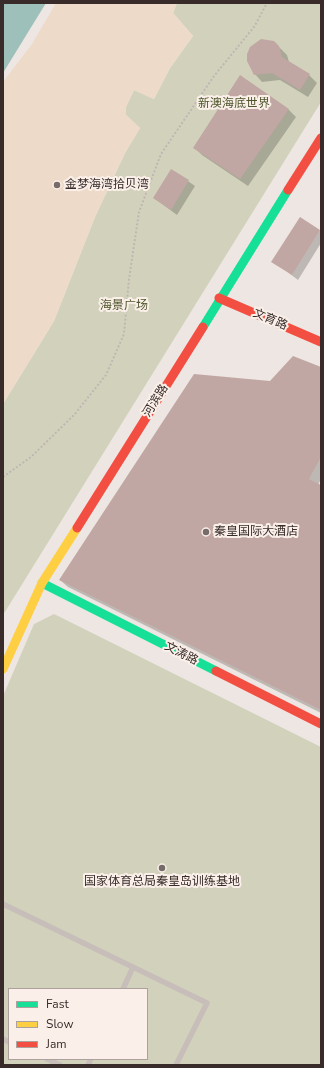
<!DOCTYPE html>
<html>
<head>
<meta charset="utf-8">
<style>
  body { margin:0 }
  #map { position:relative; width:324px; height:1068px; overflow:hidden; background:#eee6e2; font-family:"Nunito Sans",sans-serif }
  canvas { display:block }
  .frame { position:absolute; inset:0; border:4px solid #382b29; pointer-events:none }
  .legend { position:absolute; left:8px; top:988px; width:140px; height:72px; box-sizing:border-box; background:#faf0e9; border:1px solid #aca19c; margin:0; padding:5px 7px; list-style:none; font-size:12px; color:#382b29 }
  .legend li { display:flex; align-items:center; gap:8px; height:20px }
  .legend b { width:20px; border:1px solid #aca19c }
</style>
</head>
<body>
<div id="map">
<canvas width="324" height="1068"></canvas>
<div class="frame"></div>
<ul class="legend">
<li><b style="height:5px;background:#16e098"></b>Fast</li>
<li><b style="height:5px;background:#ffcf43"></b>Slow</li>
<li><b style="height:5px;background:#f24e42"></b>Jam</li>
</ul>
</div>
<script>
const ctx = document.querySelector('canvas').getContext('2d');
ctx.lineJoin = 'round';
function fillPath(path, color) {
  ctx.fillStyle = color;
  ctx.fill(path, 'evenodd');
}
function stroke(path, color, width, dash) {
  ctx.strokeStyle = color;
  ctx.lineWidth = width;
  ctx.lineCap = dash ? 'butt' : 'round';
  ctx.setLineDash(dash || []);
  ctx.stroke(path);
}
function write(font, color, halo, rows, align = 'center') {
  ctx.font = font + ' "Nunito Sans","Noto Sans SC",sans-serif';
  ctx.lineWidth = 4;
  ctx.setLineDash([]);
  ctx.textBaseline = 'middle';
  ctx.strokeStyle = halo;
  ctx.fillStyle = color;
  for (const [text, x, y, turn = 0] of rows) {
    ctx.save();
    ctx.translate(x, y);
    ctx.rotate((+turn || 0) * Math.PI / 180);
    ctx.textAlign = isNaN(turn) ? turn : align;
    if (halo) ctx.strokeText(text, 0, 0);
    ctx.fillText(text, 0, 0);
    ctx.restore();
  }
}
fillPath(new Path2D(`
  M177 3H321V102L3 615V404L54 321 95 217 125 153 140 128 126 115V107L134 90 154 99 170 68 193 36 173 13Z
  M54 614 321 747V1065H3V696L34 624ZM9 989H147V1059H9Z`), '#d2d2bc');
fillPath(new Path2D(`
  M56 3H177L173 13 193 36 170 68 154 99 134 90 126 107V115L140 128 125 153 95 217 54 321 3 404V82L32 44Z`), '#eedac8');
fillPath(new Path2D(`
  M3 3H46L3 73Z`), '#9ec0ba');
fillPath(new Path2D(`
  M274 42 287 55 289 62 309 75 317 83 308 97 280 80 262 82 255 74Z
  M240 77 289 110 296 117 248 186 202 155 194 147Z
  M172 170 195 186 177 215 154 198Z
  M320 230 321 243 298 280 273 261Z
  M321 368V479L318 485 321 486V713L68 587 60 580 270 382Z`), '#0003');
fillPath(new Path2D(`
  M261 39 274 41 279 46 282 57 310 74 300 90 272 73 254 75 247 61V54L250 47Z
  M240 75 289 109 240 179 193 148Z
  M171 169 189 180 171 210 153 198Z
  M300 217 320 230 292 275 271 262Z
  M293 356 321 367V457L309 479 321 485V710L59 580 194 374 270 381Z`), '#c1a7a3');
stroke(new Path2D(`
  M3 477 31 457 74 415 106 375 124 334 129 279 139 212 161 154 214 76 254 27 267 3`), '#bfb6b3', 2, [2, 2]);
stroke(new Path2D(`
  M3 904 207 1003 176 1065
  M123 989 133 967
  M3 1039 9 1042
  M47 1059 60 1065
  M88 1065 91 1059`), '#c7beba', 5.5);
stroke(new Path2D(`
  M203 327 288 190
  M42 583 216 671`), '#16e098', 9);
stroke(new Path2D(`
  M3 669 42 583 77 528`), '#ffcf43', 9);
stroke(new Path2D(`
  M288 190 321 138
  M219 298 321 342
  M77 528 203 327
  M216 671 321 724`), '#f24e42', 9);
for (const [x, y, r, color] of [
  [57,185,4,"#786c6a"],
  [206,532,4,"#786c6a"],
  [162,868,4,"#786c6a"]
]) {
  const dot = new Path2D();
  dot.arc(x, y, r, 0, 2 * Math.PI);
  ctx.fillStyle = color;
  ctx.fill(dot);
  stroke(dot, '#faf0e9', 1.5);
}
write('12px', '#4e562c', '#faf0e9', [
  ["新澳海底世界",234,104],
  ["海景广场",124,306]
]);
write('12px', '#382b29', '#faf0e9', [
  ["金梦海湾拾贝湾",65,185],
  ["秦皇国际大酒店",214,532],
  ["国家体育总局秦皇岛训练基地",162,882,"center"]
], 'left');
write('12px', '#382b29', '#faf0e9', [
  ["文育路",270,320,23],
  ["河滨路",156,401,-58],
  ["文涛路",181,654,27]
]);
</script>
</body>
</html>
